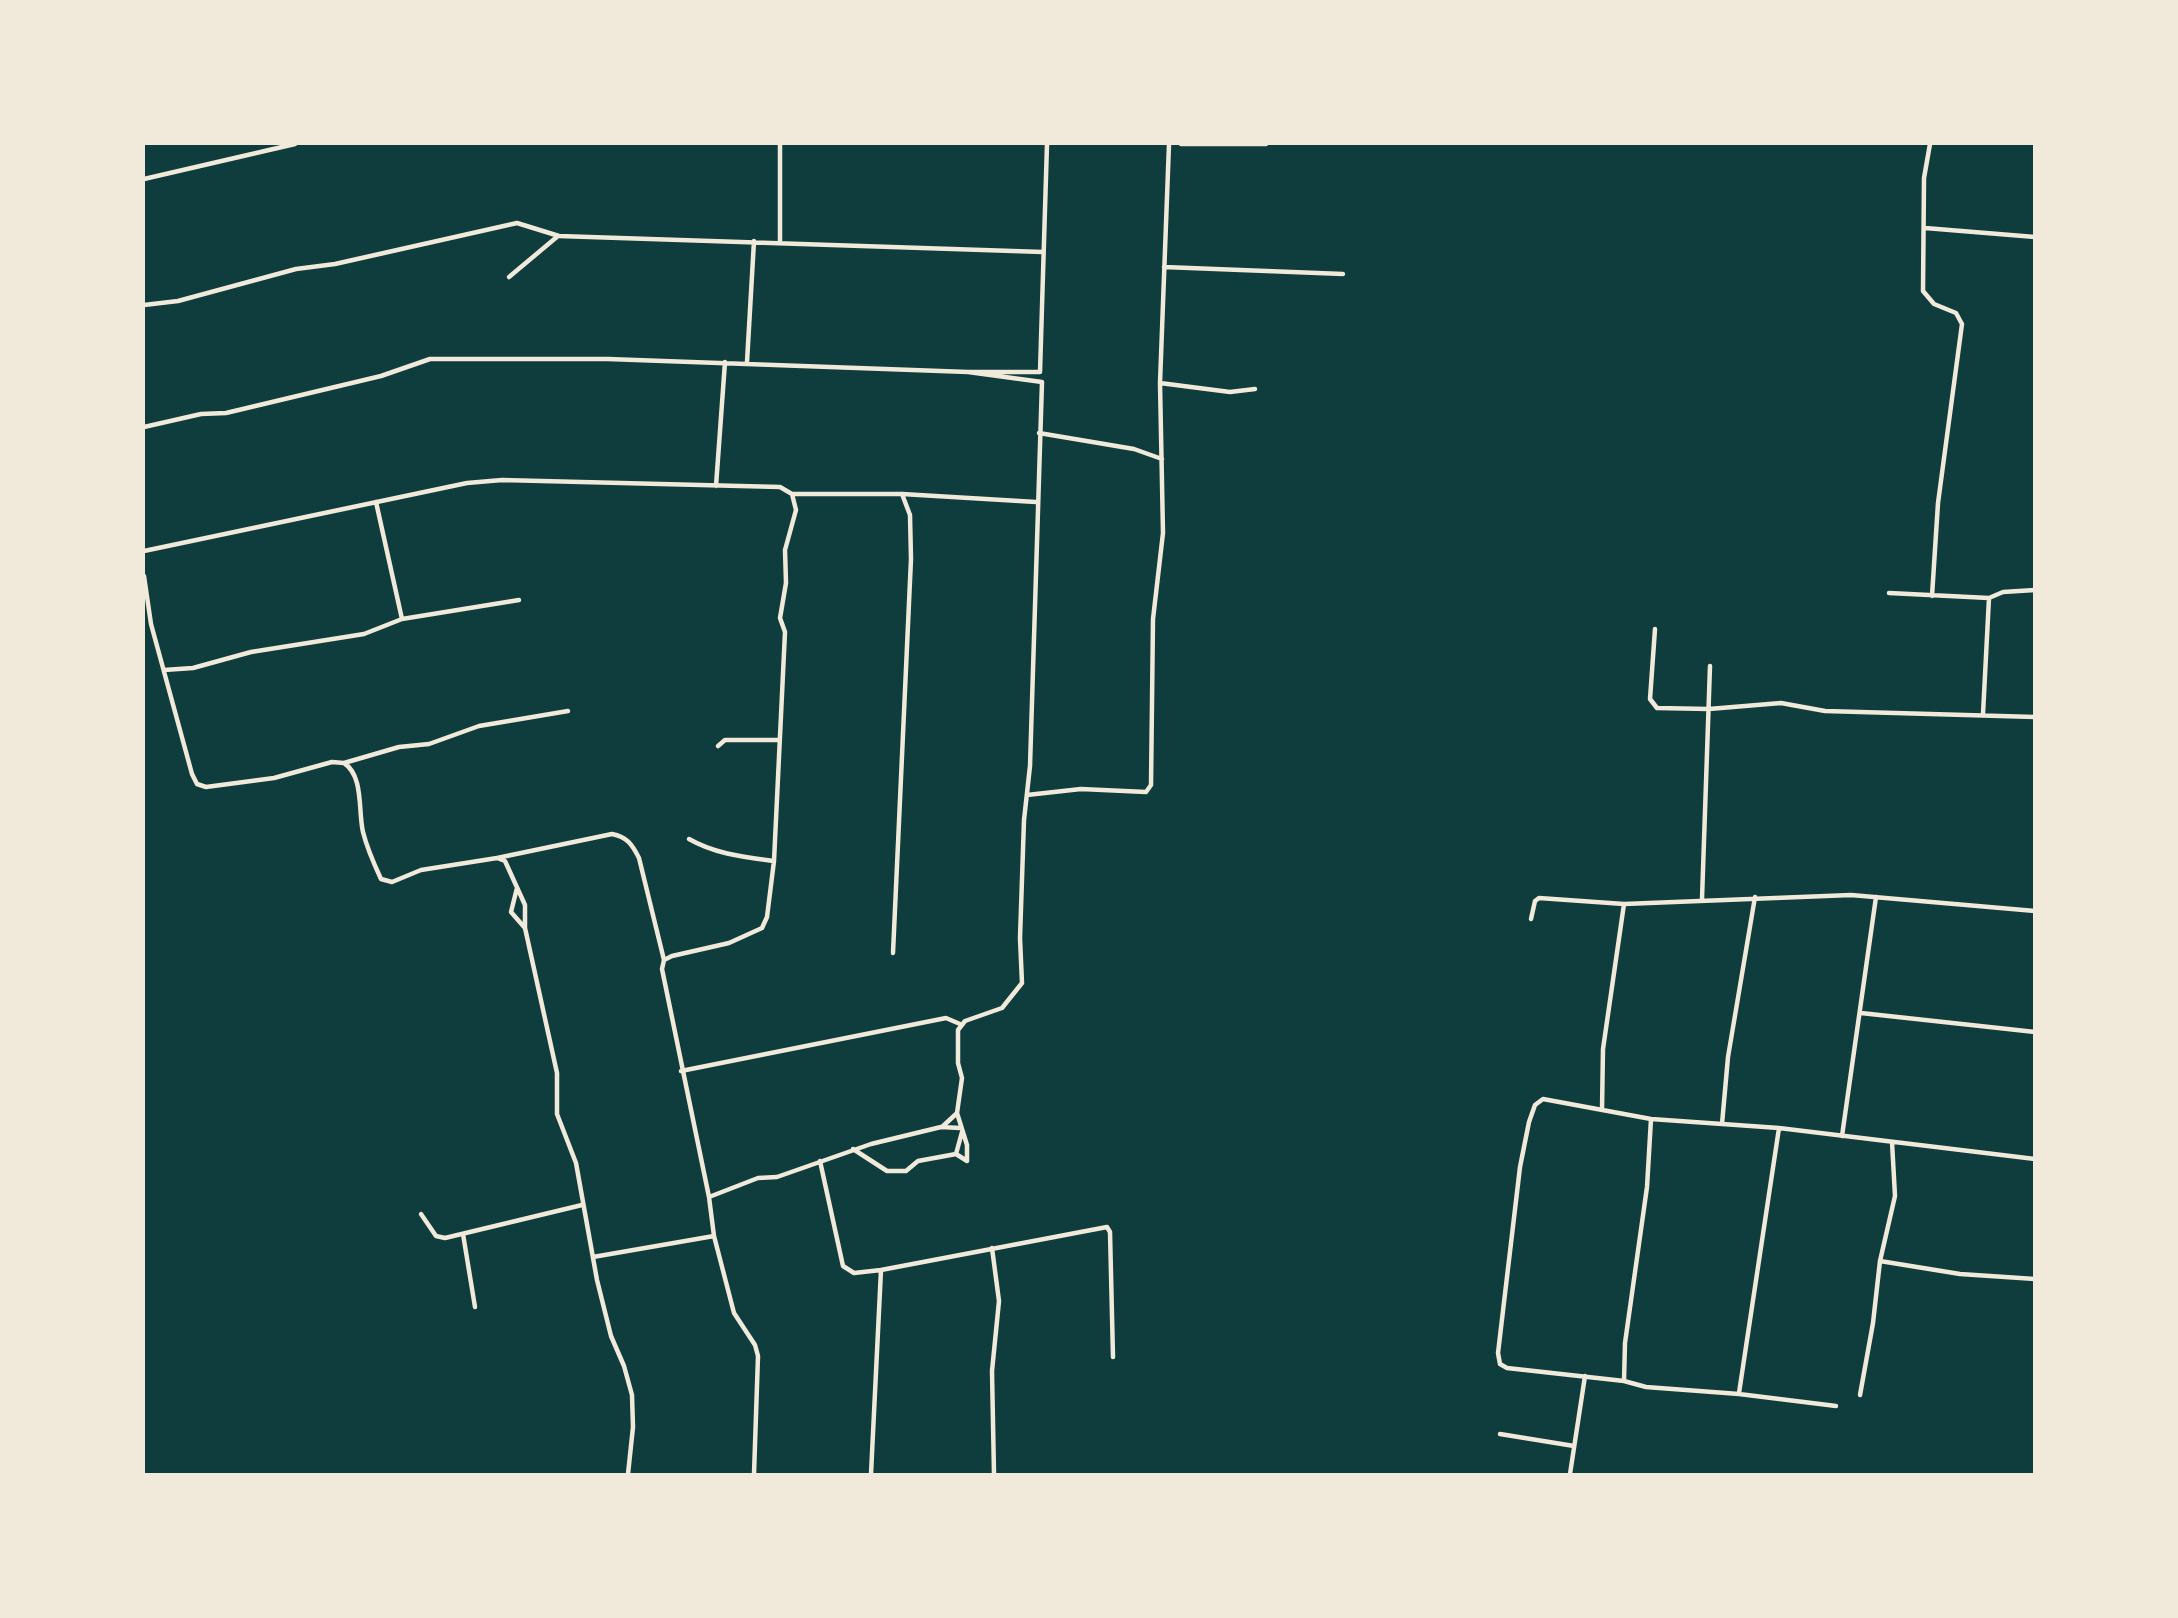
<!DOCTYPE html>
<html>
<head>
<meta charset="utf-8">
<style>
  body { margin:0 }
  #map { position:relative; width:2178px; height:1618px; overflow:hidden; background:#0f3d3e; font-family:"Work Sans",sans-serif }
  canvas { display:block }
  .frame { position:absolute; inset:0; border:145px solid #f1e9da; pointer-events:none }
</style>
</head>
<body>
<div id="map">
<canvas width="2178" height="1618"></canvas>
<div class="frame"></div>
</div>
<script>
const ctx = document.querySelector('canvas').getContext('2d');
ctx.lineJoin = 'round';
function stroke(path, color, width, dash) {
  ctx.strokeStyle = color;
  ctx.lineWidth = width;
  ctx.lineCap = dash ? 'butt' : 'round';
  ctx.setLineDash(dash || []);
  ctx.stroke(path);
}
stroke(new Path2D(`
  M1181 144H1266
  M1930 144 1924 178 1923 291 1934 304 1956 313 1962 324 1938 503 1932 596
  M144 179 295 144
  M1925 228 2035 237
  M780 241V144
  M1164 267 1343 274
  M509 277 558 236
  M144 305 178 301 296 269 335 264 517 223 559 236 1043 252
  M747 362 754 241
  M1160 383 1230 392 1255 389
  M144 427 201 414 226 413 381 376 430 359H608L968 372
  M1039 433 1134 449 1162 459
  M716 486 725 362
  M376 502 402 619
  M144 551 467 483 502 480 780 487 792 494H902L1036 502
  M144 576 151 624 192 774 197 784 206 787 274 778 332 762 344 763 399 747 429 744 479 726 568 711
  M1889 593 1989 598 2003 592 2035 590
  M1655 629 1650 699 1657 708 1709 709 1781 703 1825 711 2035 717
  M164 670 193 668 251 652 364 634 402 619 519 600
  M1983 714 1989 598
  M718 746 725 740H778
  M344 763C364 776 358 811 363 832 367 848 374 864 381 879L392 882 421 870 497 858 505 861 525 905V928L557 1073V1114L576 1163 597 1280 611 1336 624 1366 632 1395 633 1427 628 1474
  M1027 795 1081 789 1146 792 1151 785 1153 619 1163 533 1160 383 1169 144
  M689 839C715 854 744 857 774 861
  M497 858 612 834C627 837 632 844 639 858L664 960
  M517 888 511 912 525 928
  M1702 899 1710 666
  M1531 919 1535 901 1539 898 1624 904 1851 895 2035 911
  M893 953 911 559 910 515 902 494
  M1861 1013 2035 1032
  M681 1071 946 1018 960 1024
  M1602 1110 1603 1049 1624 904
  M1651 1119 1647 1187 1625 1343 1624 1381 1646 1387 1739 1394 1836 1406
  M1722 1124 1728 1057 1755 897
  M942 1127 956 1114
  M1842 1136 1876 897
  M853 1149 887 1171H906L918 1161 956 1154 967 1161V1145L957 1113 962 1078 958 1063V1030L965 1021 1002 1008 1022 983 1020 938 1024 820 1030 766 1042 382 968 372H1040L1047 144
  M956 1154 962 1132
  M820 1161 843 1266 854 1273 881 1270 871 1474
  M709 1197 662 969 664 960 672 956 729 943 762 928 767 917 774 861 785 632 780 618 786 583 785 550 796 510 792 494
  M421 1214 436 1236 445 1238 582 1205
  M463 1234 475 1307
  M714 1236 709 1197 758 1178 777 1177 871 1144 941 1127 960 1128
  M992 1248 999 1301 992 1371 994 1474
  M593 1257 714 1236 734 1313 755 1345 758 1356 754 1474
  M1880 1261 1960 1274 2035 1279
  M881 1270 1107 1227 1110 1232 1113 1357
  M1624 1381 1507 1368 1500 1364 1498 1353 1520 1167 1529 1122 1535 1105 1543 1099 1651 1119 1779 1128 2035 1159
  M1739 1393 1779 1128
  M1860 1395 1873 1323 1880 1261 1895 1196 1892 1142
  M1500 1434 1574 1446
  M1570 1474 1585 1376`), '#f1e9da', 4.5);
</script>
</body>
</html>
